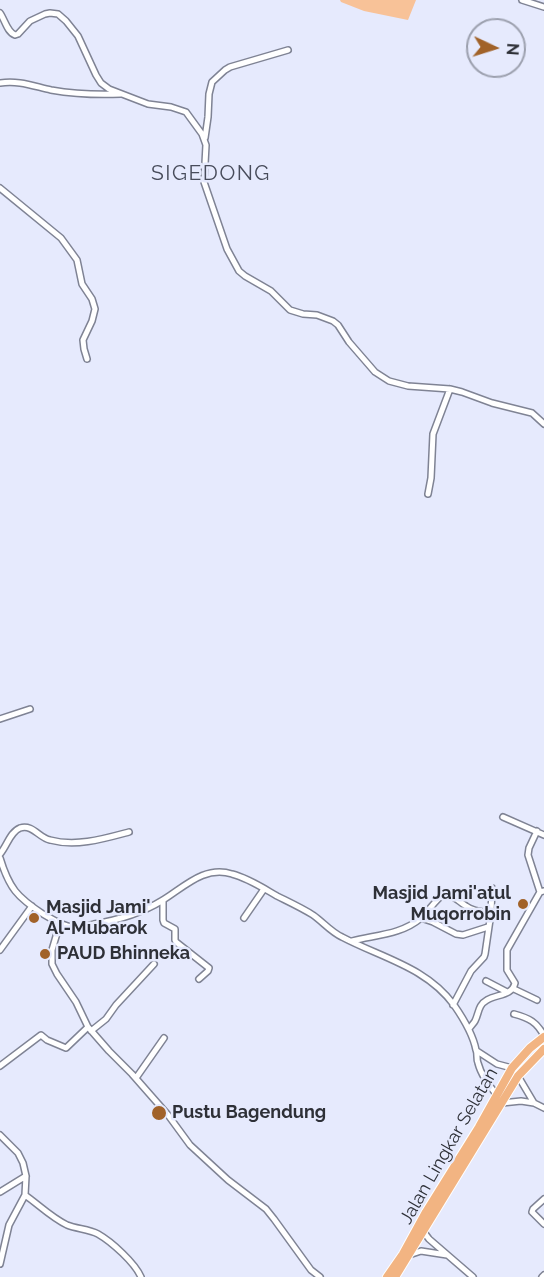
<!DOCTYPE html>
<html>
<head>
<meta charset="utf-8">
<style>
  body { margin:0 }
  #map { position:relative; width:544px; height:1277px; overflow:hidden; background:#e6eafd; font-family:Raleway,sans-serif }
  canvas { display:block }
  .north { position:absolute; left:466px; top:18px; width:60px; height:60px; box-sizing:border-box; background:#e6eafd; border:2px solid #9ca0ae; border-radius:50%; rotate:94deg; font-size:16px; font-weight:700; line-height:24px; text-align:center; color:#2e3037 }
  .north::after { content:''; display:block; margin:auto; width:21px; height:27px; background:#a16229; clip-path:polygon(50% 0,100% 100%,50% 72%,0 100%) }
</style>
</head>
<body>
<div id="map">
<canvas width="544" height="1277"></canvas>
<div class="north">N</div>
</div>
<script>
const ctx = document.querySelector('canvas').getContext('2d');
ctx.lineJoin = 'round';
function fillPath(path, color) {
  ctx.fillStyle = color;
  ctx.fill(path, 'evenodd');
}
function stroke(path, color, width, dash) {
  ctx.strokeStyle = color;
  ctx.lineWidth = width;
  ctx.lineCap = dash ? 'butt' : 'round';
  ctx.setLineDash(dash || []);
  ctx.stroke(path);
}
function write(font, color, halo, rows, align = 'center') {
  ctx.font = font + ' Raleway,sans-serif';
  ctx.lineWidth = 5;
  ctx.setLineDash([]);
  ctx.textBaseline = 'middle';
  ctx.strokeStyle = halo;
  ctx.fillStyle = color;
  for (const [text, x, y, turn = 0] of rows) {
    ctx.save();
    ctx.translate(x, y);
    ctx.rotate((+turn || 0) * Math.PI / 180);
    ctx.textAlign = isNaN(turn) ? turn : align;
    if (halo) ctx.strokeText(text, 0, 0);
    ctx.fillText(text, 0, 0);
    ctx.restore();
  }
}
fillPath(new Path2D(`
  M340 0H416L408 20 364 11 341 2Z`), '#f8c298');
const minor = new Path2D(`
  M522 0 544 7
  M0 13C5 20 7 32 15 35L18 34 30 21 45 14 50 13 58 14 66 21 78 36 96 75 101 83 109 89 148 104 171 107 186 112 202 134 206 145 204 182 227 249 239 271 245 276 271 291 290 310 303 314 317 315 333 321 338 325 349 342 375 372 389 381 408 386 450 389 462 392 492 403 532 413 544 424
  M0 83C18 80 33 86 51 90 74 94 97 95 121 94
  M205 138 208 117 209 94 212 82 225 70 230 67 288 50
  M0 188 61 238 77 260 82 284 92 299 95 309 92 321 83 340 84 349 87 359
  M428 494 431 478 433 434 450 389
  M0 719 30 709
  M503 817 544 835
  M537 831 529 848 528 855 540 892
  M0 854C7 846 10 832 20 828 33 824 39 838 50 840 76 847 103 839 129 832
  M0 858C9 888 17 897 43 914 52 919 62 926 72 927 79 928 87 926 94 924 119 920 142 913 163 900 184 887 205 865 232 874 248 878 263 888 277 896 289 902 302 908 313 915 323 922 331 932 342 937 382 958 426 967 454 1005 463 1018 473 1034 476 1050 478 1054 476 1059 478 1063 481 1075 489 1085 496 1094
  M163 900V920L164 923 175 929V940L176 942 209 968 208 971 199 979
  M244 918 264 889
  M421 918 433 922 456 934 463 935 488 927
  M60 923 52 950V964L57 974 76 1002 88 1027 109 1051 132 1074 168 1115 190 1145 228 1180 266 1209 274 1219 311 1270 320 1277
  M352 941C375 935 401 935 421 918 429 911 435 900 444 894 454 895 458 901 466 906 472 911 483 912 491 913
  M0 950 32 906
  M486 981 507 992
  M514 989 537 1000
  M453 1005 471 971 484 957 485 954 491 913 492 888
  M514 1014C529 1018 537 1022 544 1036
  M469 1029C470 1027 474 1023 475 1021 479 1013 478 1005 487 1000 497 994 512 996 515 983L507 970V950L540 892 544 891
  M91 1031 106 1019 116 1005 154 964
  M477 1051 497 1064 512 1068
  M0 1066 41 1035 47 1040 66 1048 88 1027
  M518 1076 534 1103 544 1108
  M136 1078 164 1038
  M502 1103 521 1101 534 1103
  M0 1135 18 1153 23 1163 26 1176 25 1195 9 1225 0 1264
  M0 1192 26 1176
  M25 1195C39 1205 52 1218 67 1225 77 1229 89 1229 98 1234 112 1242 135 1263 141 1277
  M544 1199 533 1209 532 1212 544 1224
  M423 1231 429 1239 473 1277
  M409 1255 421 1251 447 1255
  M542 1277 544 1275`);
const highway = new Path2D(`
  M387 1277 403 1254 426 1212 479 1127 512 1068 530 1048 544 1037
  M395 1277 518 1076 544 1049`);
stroke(minor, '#7f8394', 8);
stroke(highway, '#fff', 10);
stroke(minor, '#fff', 5);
stroke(highway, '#f2b482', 8);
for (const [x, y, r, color] of [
  [523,904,6,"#a16229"],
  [34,918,6,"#a16229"],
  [45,954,6,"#a16229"],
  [159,1113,8,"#a16229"]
]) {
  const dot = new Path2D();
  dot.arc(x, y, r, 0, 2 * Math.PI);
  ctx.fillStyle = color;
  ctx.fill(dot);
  stroke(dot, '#e6eafd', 2);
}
write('bold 18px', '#2e3037', '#e6eafd', [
  ["Masjid Jami'atul",511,894,"right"],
  ["Muqorrobin",511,915,"right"],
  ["Masjid Jami'",46,908],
  ["Al-Mubarok",46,929],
  ["PAUD Bhinneka",57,954],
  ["Pustu Bagendung",172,1113]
], 'left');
write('18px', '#2e3037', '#e6eafd', [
  ["Jalan Lingkar Selatan",449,1146,-60]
]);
ctx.letterSpacing = '1.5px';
write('21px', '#484c5b', '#e6eafd', [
  ["SIGEDONG",211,174]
]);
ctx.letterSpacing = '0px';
</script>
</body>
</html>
